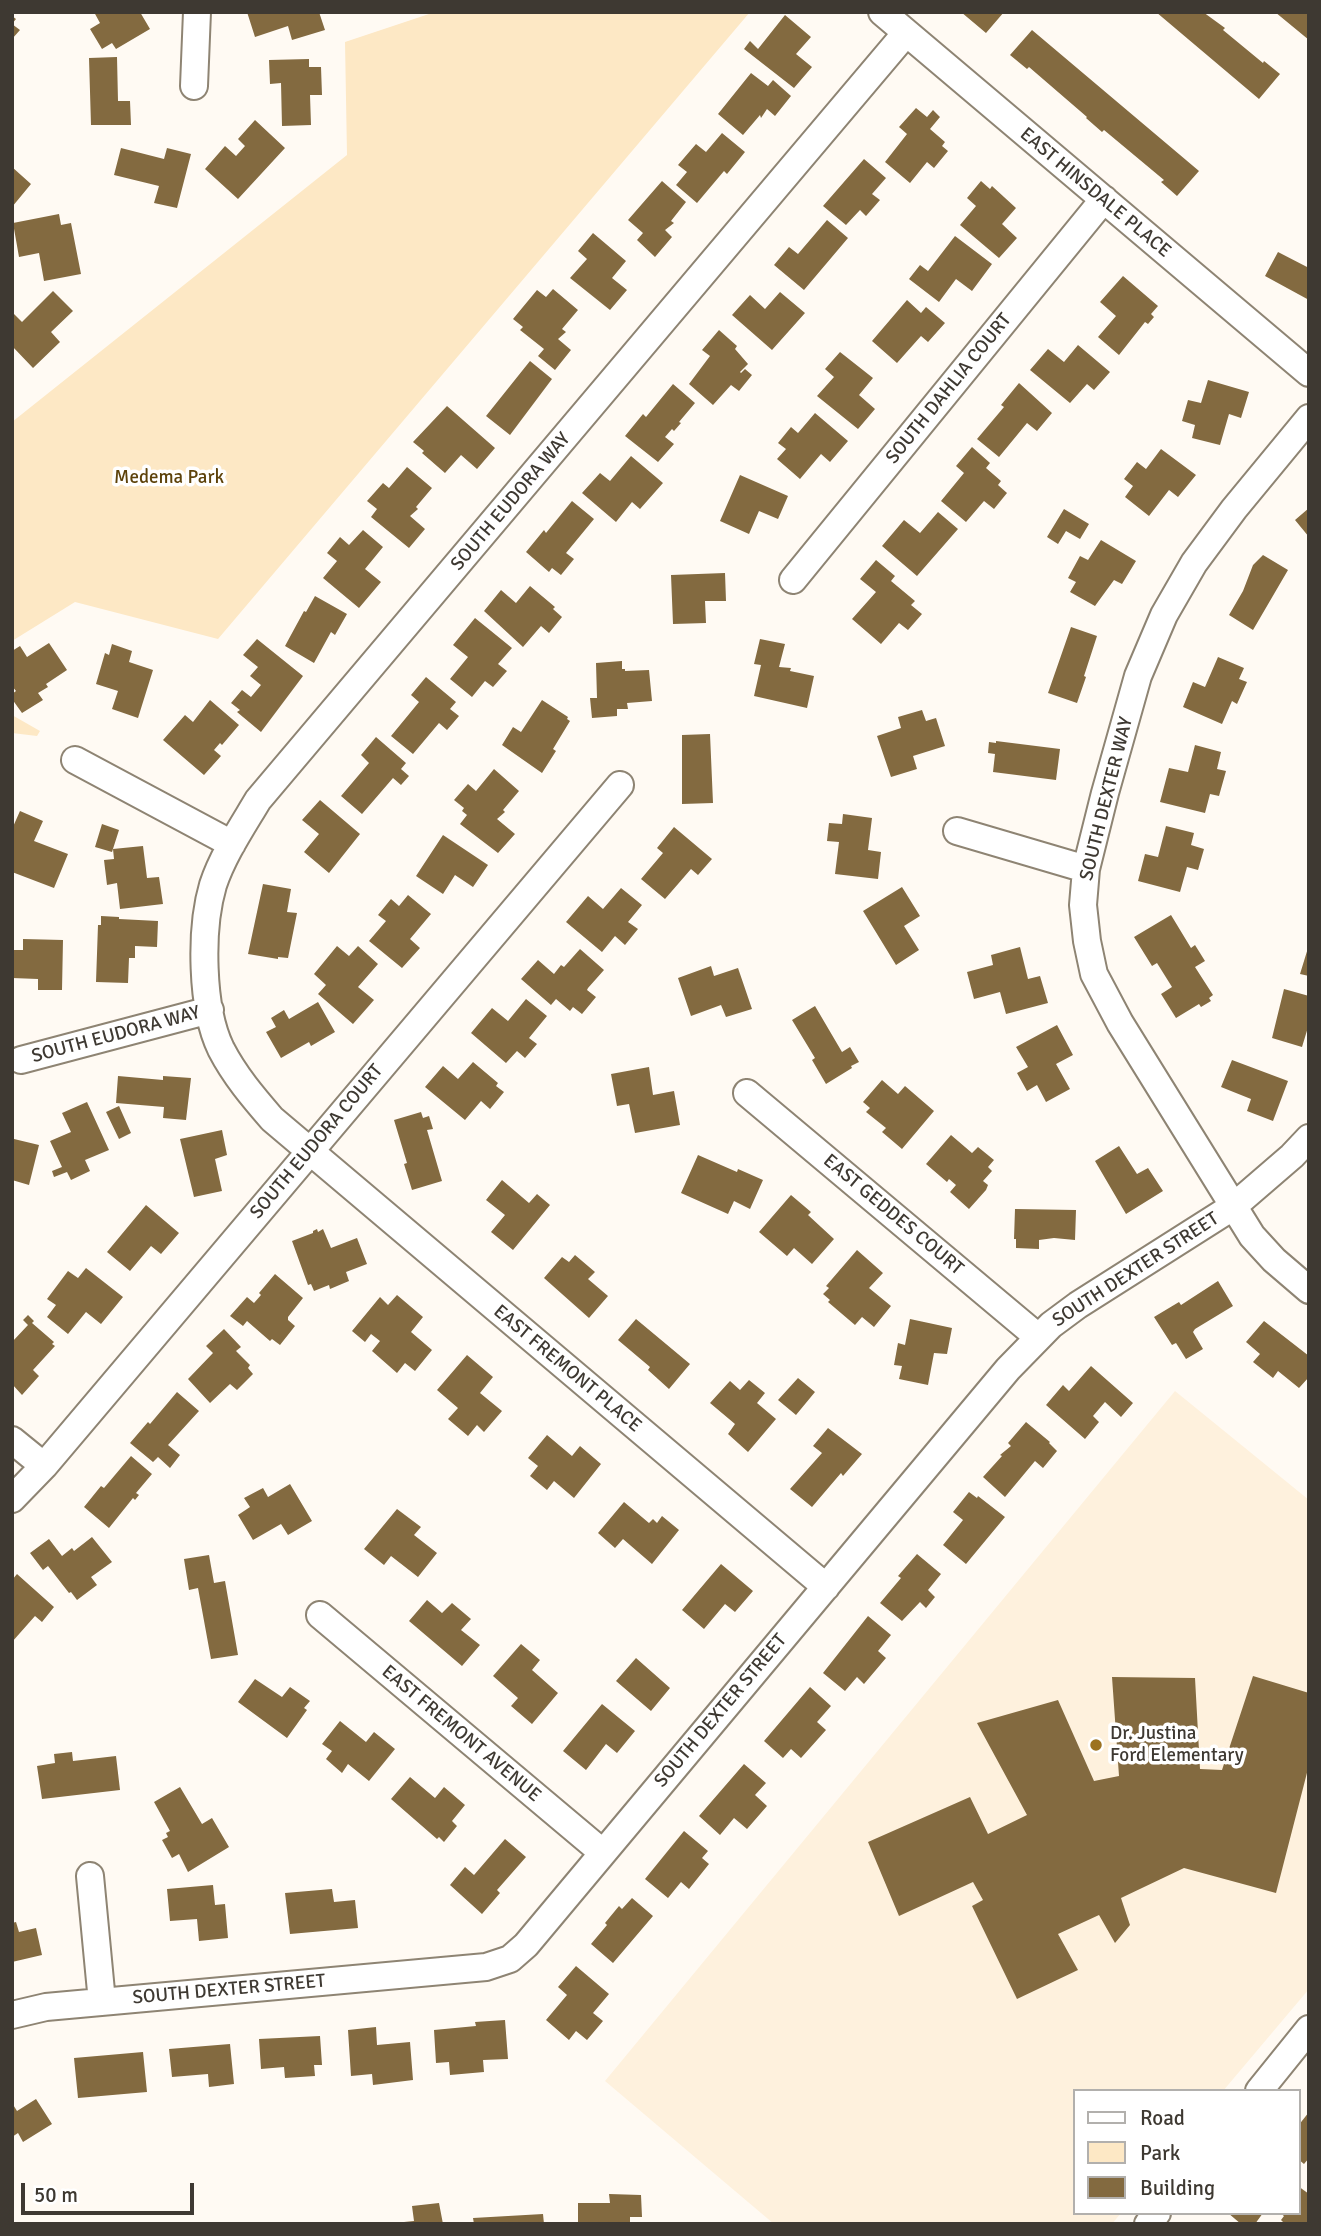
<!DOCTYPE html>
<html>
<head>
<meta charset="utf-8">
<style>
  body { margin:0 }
  #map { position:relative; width:1321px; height:2236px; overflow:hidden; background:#fffaf3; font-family:Signika,sans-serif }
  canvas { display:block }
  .frame { position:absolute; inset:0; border:14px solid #3e3932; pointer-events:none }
  .legend { position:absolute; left:1073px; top:2089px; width:228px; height:126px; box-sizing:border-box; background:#fff; border:2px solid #b2b0ad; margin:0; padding:9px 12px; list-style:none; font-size:21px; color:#3e3932 }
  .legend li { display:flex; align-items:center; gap:14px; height:35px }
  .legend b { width:35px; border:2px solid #b2b0ad }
  .scale { position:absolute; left:21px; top:2183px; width:173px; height:32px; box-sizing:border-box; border:4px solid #3e3932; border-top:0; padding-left:9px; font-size:21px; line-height:24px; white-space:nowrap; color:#3e3932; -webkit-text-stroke:5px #fff; paint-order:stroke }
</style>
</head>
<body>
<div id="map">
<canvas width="1321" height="2236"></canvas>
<div class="frame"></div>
<ul class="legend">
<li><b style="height:9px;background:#fff"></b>Road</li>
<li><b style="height:19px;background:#fde8c5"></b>Park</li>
<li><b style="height:19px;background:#836a40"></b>Building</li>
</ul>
<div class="scale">50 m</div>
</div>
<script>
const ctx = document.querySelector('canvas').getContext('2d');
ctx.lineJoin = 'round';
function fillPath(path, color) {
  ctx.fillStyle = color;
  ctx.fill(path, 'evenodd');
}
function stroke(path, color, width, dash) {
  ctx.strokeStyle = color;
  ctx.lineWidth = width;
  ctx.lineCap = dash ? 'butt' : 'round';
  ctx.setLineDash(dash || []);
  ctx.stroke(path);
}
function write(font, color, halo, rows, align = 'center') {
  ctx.font = font + ' Signika,sans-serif';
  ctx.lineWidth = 7;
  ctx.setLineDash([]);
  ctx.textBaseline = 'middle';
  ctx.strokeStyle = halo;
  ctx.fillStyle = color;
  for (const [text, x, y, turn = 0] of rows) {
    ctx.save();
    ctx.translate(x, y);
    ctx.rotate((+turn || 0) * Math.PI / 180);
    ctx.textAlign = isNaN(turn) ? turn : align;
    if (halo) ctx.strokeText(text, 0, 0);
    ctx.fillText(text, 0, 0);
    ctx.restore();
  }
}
fillPath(new Path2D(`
  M1175 1391 1309 1500V1989L1223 2091H1074V2213H1121L1112 2224H774L605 2081Z`), '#fef1dd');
fillPath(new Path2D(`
  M435 12H750L218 639 75 602 12 641V422L347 155 345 42Z
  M12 715 40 731 37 736 12 733Z`), '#fde8c5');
fillPath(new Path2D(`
  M94 12 128 14 140 12 150 29 116 49 112 43 102 49 90 29 100 23Z
  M247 12H319L325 30 292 40 288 26 255 37Z
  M961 12H1004L986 33Z
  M1156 12H1203L1225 28 1223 30 1263 63 1264 61 1280 74 1259 99Z
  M1275 12H1309V40Z
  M785 15 811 37 796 54 812 67 794 88 744 49 750 41 758 49Z
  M12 16 16 19 12 24 20 30 12 39Z
  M1032 30 1199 171 1177 196 1161 182 1164 180 1104 130 1102 132 1086 118 1087 117 1029 67 1027 69 1010 55Z
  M117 57 118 101H130L131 125H91L89 58Z
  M309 59V67H321L322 95H310L311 125 282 126 281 83 270 84 269 60Z
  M751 73 768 86 773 80 791 96 775 116 767 109 761 118 760 115 743 135 718 114Z
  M916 108 927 117 933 110 940 117 930 129 945 142 942 146 948 151 934 168 927 162 910 183 885 162 907 134 899 127Z
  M255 120 285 148 238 199 205 169 225 146 236 156 245 146 238 139Z
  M722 133 745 152 727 174 724 171 697 203 676 185 687 172 678 165 696 144 706 152Z
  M121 148 164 159 167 148 191 154 177 208 154 203 159 186 114 175Z
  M864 159 886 178 872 194 880 200 866 216 860 210 846 225 823 206Z
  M12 167 31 184 12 207Z
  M662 181 686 202 671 221 674 223 665 230 672 237 655 257 637 240 643 233 628 220Z
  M981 181 990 189 992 186 1016 208 1002 224 1017 238 999 258 960 225 976 206 967 198Z
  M59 214 61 225 71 223 81 274 44 281 39 253 19 257 13 223Z
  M827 220 848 238 804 290 774 265 789 247 798 254Z
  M593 233 626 261 612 278 627 290 610 310 570 278 587 259 578 251Z
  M955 236 992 264 972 291 956 279 939 302 909 279 920 265 928 271Z
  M1278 252 1309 268V300L1265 276Z
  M1123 276 1158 306 1151 314 1154 317 1148 324 1145 322 1119 355 1098 337 1116 316 1100 302Z
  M553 289 578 310 562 329 566 332 558 339 571 350 555 370 538 356 544 349 520 330 523 327 513 319 537 290 546 297Z
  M53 291 73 311 51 332 60 342 33 368 12 346V316L14 314 22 322Z
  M780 292 805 313 772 350 732 315 750 295 765 309Z
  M907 300 921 313 926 307 945 323 928 342 921 336 897 363 872 341Z
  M719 330 737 346 735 349 748 364 740 372 741 373 745 369 752 375 739 391 731 385 713 405 689 384 710 356 702 350Z
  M1078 345 1110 372 1094 390 1087 384 1070 403 1030 370 1048 349 1064 362Z
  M840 352 873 378 859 395 875 409 858 429 817 396 834 377 825 369Z
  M530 361 552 379 510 435 486 416Z
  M1208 380 1249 392 1241 418 1229 414 1220 445 1192 438 1195 425 1182 421 1188 400 1201 403Z
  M1019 383 1052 413 1037 431 1027 423 999 457 977 439 1004 407 1001 405Z
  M673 384 695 403 679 422 681 423 674 431 672 429 665 437 674 444 658 462 625 436 643 414 646 417Z
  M447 406 495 448 477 469 461 455 445 473 422 453 424 451 413 442Z
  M815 413 848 441 830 462 821 454 800 479 777 459 786 449 778 443 791 427 798 433Z
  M972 447 990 463 986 468 1001 481 998 485 1007 493 994 509 984 501 966 522 941 501 964 473 956 466Z
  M1161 449 1196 475 1178 497 1169 490 1149 516 1125 497 1133 486 1124 479 1137 462 1146 469Z
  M631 456 663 483 640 509 632 502 616 522 582 493 600 473 610 481Z
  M407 467 432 488 416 507 418 509 410 516 425 529 409 548 371 517 377 509 367 501 383 483 389 488Z
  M740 475 788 496 778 519 759 511 749 534 720 521Z
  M572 501 594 519 566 553 574 559 561 575 552 568 549 572 526 552 544 530 546 533Z
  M1309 508V537L1295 520Z
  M1064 509 1089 524 1080 539 1066 531 1058 544 1047 537Z
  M938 512 958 529 917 576 882 546 904 520 920 533Z
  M363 530 383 547 365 569 381 582 359 608 323 578 337 561 327 553 340 537 349 545Z
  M1101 540 1136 561 1122 584 1114 580 1095 606 1070 592 1076 582 1068 578 1080 556 1088 560Z
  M1263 555 1288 570 1253 630 1229 615 1243 591 1253 565Z
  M876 560 895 576 891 581 915 601 911 605 922 614 908 630 899 623 881 644 852 619 876 592 860 579Z
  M725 573 726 601H705L706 623 673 624 671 575Z
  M530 586 555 607 553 609 562 617 549 633 541 626 523 647 484 611 501 590 516 603Z
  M315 596 347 614 335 635 331 632 314 663 285 646 304 611 306 612Z
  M475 618 512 648 498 664 507 671 493 687 485 681 472 697 450 679 468 657 453 645Z
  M1071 627 1097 636 1084 676 1086 677 1077 703 1048 693Z
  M257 639 303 676 261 732 237 712 240 710 231 703 242 690 251 697 261 685 250 676 258 667 243 655Z
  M760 639 785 644 779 667 791 668 790 671 814 676 807 708 754 696 761 665 754 664Z
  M49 643 67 670 46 684 48 687 38 693 43 700 22 713 12 699V694L16 691 12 686V651L20 646 27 657Z
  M112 644 132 651 129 662 153 670 138 718 112 709 118 691 96 684 105 653 109 655Z
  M1218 657 1244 668 1239 679 1247 682 1237 704 1232 701 1222 724 1183 707 1193 682 1205 687Z
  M622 661V669H625V671L649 670 652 701 627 703 628 709H617V716L592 718 590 698H597L596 663Z
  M426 677 456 702 450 709 459 716 447 730 439 723 413 754 391 736 419 702 411 695Z
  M210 700 239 725 222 745 220 743 214 750 221 756 204 775 163 740 185 715 193 722Z
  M542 700 568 717 567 719 570 721 553 749 556 751 542 773 502 745 513 727 521 732Z
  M922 710 926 721 936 718 945 746 913 756 917 769 891 777 877 736 901 728 898 717Z
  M710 734 713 803 682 804V735Z
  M376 737 406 763 401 769 409 776 401 785 393 778 362 814 341 796 369 763 361 755Z
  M996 741 1060 749 1056 780 993 772 995 754 988 753 989 742 996 743Z
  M1195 745 1221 752 1217 769 1226 771 1219 796 1210 794 1205 813 1160 802 1169 768 1188 772Z
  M494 769 519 791 503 810 505 812 497 819 515 834 498 853 460 824 467 815 462 811 464 808 454 800 468 784 476 791Z
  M320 800 360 834 329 873 304 852 319 834 302 820Z
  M20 811 43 821 34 841 68 854 54 888 12 872 14 843 12 842V829Z
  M843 814 872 818 868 850 881 852 878 879 835 874 839 842 827 841 829 823 842 824Z
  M102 824 119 830 112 852 95 847Z
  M1166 826 1194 833 1191 845 1204 849 1198 870 1187 867 1180 892 1138 881 1145 854 1158 857Z
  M674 827 712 859 698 875 691 869 665 899 641 879 663 853 657 848Z
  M443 835 488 865 473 887 455 875 443 894 416 876Z
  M143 846 147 878 159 877 163 904 120 909 117 883 107 885 104 860 114 859 113 849Z
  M263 884 291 889 287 912 297 913 288 958 278 957V959L248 954Z
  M902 887 920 916 904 926 919 950 896 965 863 911Z
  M621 888 642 905 628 922 638 929 625 945 615 936 602 952 566 922 588 896 603 909Z
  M408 895 431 914 410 939 420 948 402 968 369 941 386 921 378 915 391 899 399 906Z
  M1171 915 1191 948 1195 945 1205 961 1195 967 1213 995 1209 998 1211 1001 1201 1007 1199 1004 1176 1018 1161 994 1172 987 1157 963 1152 966 1134 937Z
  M101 916 119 917V919L158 921 157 947 135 946V958H129L128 983 96 982 98 925H101Z
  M23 939 63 940 62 990H38V979L12 978V950H23Z
  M337 946 349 956 358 946 378 964 358 987 374 1000 353 1024 318 994 326 985 314 974Z
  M1020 947 1028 979 1040 976 1048 1003 1006 1014 1000 992 974 999 967 972 993 965 991 955Z
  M1308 948H1309V976L1300 974Z
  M580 949 604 970 588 988 587 990 596 997 582 1014 573 1007 570 1011 556 999 551 1005 521 979 538 960 554 974 561 965 564 967Z
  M711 966 714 976 738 968 752 1009 726 1017 721 1005 691 1016 678 978Z
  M1284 989 1309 996V1024L1302 1047 1272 1038Z
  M526 999 547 1016 529 1038 537 1044 525 1058 517 1051 506 1063 471 1033 492 1008 508 1021Z
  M318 1002 335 1032 311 1046 309 1042 281 1058 266 1032 276 1027 271 1018 284 1010 289 1019Z
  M815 1006 842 1052 850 1047 859 1062 851 1066 852 1068 826 1084 812 1060 815 1058 792 1020Z
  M1057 1025 1073 1055 1056 1064 1070 1089 1046 1102 1037 1085 1027 1091 1017 1073 1028 1067 1016 1047Z
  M1232 1060 1288 1081 1273 1121 1247 1111 1251 1099 1221 1087Z
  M473 1062 498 1083 496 1086 504 1092 490 1109 481 1101 465 1120 425 1087 443 1066 458 1079Z
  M649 1067 653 1095 674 1091 680 1125 635 1133 629 1104 617 1106 611 1074Z
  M118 1076 163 1080V1076L191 1078 186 1120 163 1118 164 1107 116 1103Z
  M882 1080 898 1094 905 1086 934 1111 902 1149 882 1132 886 1128 866 1112 870 1108 863 1102Z
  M87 1102 109 1150 85 1160 90 1171 71 1180 67 1172 54 1177 52 1171 62 1167 50 1141 71 1132 62 1113Z
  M119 1106 131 1133 119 1139 106 1112Z
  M421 1112 423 1118 429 1116 433 1129 427 1130 442 1181 412 1190 404 1164 407 1163 394 1120Z
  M222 1130 227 1155 215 1159 222 1191 194 1197 180 1139Z
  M951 1135 972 1153 978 1147 994 1160 988 1167 992 1171 983 1181 988 1185 986 1190 969 1209 950 1192 956 1185 949 1179 947 1182 926 1164Z
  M14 1139 39 1145 29 1185 12 1180Z
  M1119 1146 1137 1174 1148 1168 1163 1191 1126 1214 1095 1161Z
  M698 1155 737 1172 738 1169 763 1180 750 1209 734 1201 728 1214 681 1193Z
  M502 1180 529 1203 537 1194 550 1205 513 1250 491 1232 505 1215 486 1200Z
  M791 1195 811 1212 808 1215 834 1239 812 1264 794 1248 787 1256 759 1232Z
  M146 1205 179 1233 161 1254 151 1246 130 1271 107 1252Z
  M1015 1209 1076 1210 1075 1240 1054 1238 1039 1240V1249L1016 1248V1239H1014Z
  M317 1229 318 1232 323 1229 331 1248 357 1238 367 1264 346 1272 349 1281 330 1289 329 1285 314 1291 311 1284 308 1285 292 1241 313 1233V1231Z
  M857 1250 883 1273 869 1288 891 1306 874 1327 862 1317 855 1325 828 1302 830 1300 823 1294 829 1288 826 1286Z
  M575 1255 595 1272 588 1279 608 1296 589 1318 544 1278 562 1257 569 1262Z
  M86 1268 123 1297 101 1324 86 1312 68 1334 47 1317 56 1305 47 1299 68 1271 78 1278Z
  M275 1274 303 1298 288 1317V1320L295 1326 280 1345 272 1339 270 1341 247 1321 243 1326 230 1316 247 1297 254 1303 261 1295 259 1293Z
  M1218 1281 1233 1306 1195 1329 1193 1332 1203 1349 1186 1359 1176 1343 1172 1345 1154 1317 1179 1302 1181 1305Z
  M397 1295 423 1317 411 1332 432 1350 415 1371 405 1363 397 1373 372 1351 380 1341 371 1334 365 1342 352 1331 380 1297 388 1305Z
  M28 1315 34 1321 32 1323 54 1342 52 1344 55 1346 33 1370 39 1376 22 1395 12 1384V1342L28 1325 23 1320Z
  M636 1319 690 1364 669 1389 648 1370 650 1367 618 1340Z
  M910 1319 952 1328 947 1354 934 1353 928 1385 899 1379 902 1366 894 1365 898 1343 905 1345Z
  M1264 1321 1309 1356V1377L1299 1388 1278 1371 1273 1378 1253 1362 1260 1354 1246 1342Z
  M224 1329 241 1347 236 1351 250 1365 248 1368 253 1374 237 1390 230 1384 210 1403 188 1379 213 1353 206 1346Z
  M467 1355 493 1377 480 1393 502 1411 484 1432 477 1425 468 1436 448 1419 458 1408 437 1390Z
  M1091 1366 1133 1403 1121 1417 1105 1402 1093 1416 1099 1422 1085 1439 1046 1405 1063 1385 1069 1391Z
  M798 1378 815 1392 796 1415 778 1400Z
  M749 1380 765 1393 757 1403 776 1419 748 1452 728 1434 735 1424 710 1403 730 1381 740 1390Z
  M177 1392 199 1411 168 1445 180 1455 170 1468 158 1457 153 1462 130 1443 148 1422 150 1424Z
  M1026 1422 1050 1442 1049 1443 1057 1451 1043 1468 1035 1461 1005 1497 983 1477 1002 1456 1000 1455 1011 1446 1008 1443Z
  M828 1428 862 1454 843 1476 841 1473 812 1507 790 1489 822 1453 813 1446Z
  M547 1435 572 1456 580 1446 601 1464 574 1498 554 1481 547 1490 530 1476 538 1466 528 1458Z
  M131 1456 152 1474 136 1493 139 1495 135 1500 133 1498 109 1528 84 1507 101 1486 104 1488Z
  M290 1484 312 1521 288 1535 281 1524 253 1540 238 1515 250 1507 244 1498 263 1488 268 1497Z
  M969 1492 977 1498 978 1496 1005 1517 966 1564 943 1545 963 1520 953 1512Z
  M624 1502 649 1523 653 1519 657 1523 662 1516 679 1530 652 1564 623 1539 615 1548 598 1533Z
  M397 1509 421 1527 414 1535 437 1553 418 1577 391 1556 384 1565 364 1549Z
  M92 1537 112 1562 91 1577 97 1585 77 1600 71 1592 69 1593 48 1566 43 1570 30 1553 49 1539 62 1556 72 1548 74 1551Z
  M917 1554 941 1574 928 1590 935 1597 926 1608 920 1602 902 1621 880 1603 901 1578 898 1576Z
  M209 1555 214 1583 225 1581 238 1655 211 1659 198 1588 189 1590 184 1559Z
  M721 1564 753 1591 735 1612 725 1604 704 1629 682 1610Z
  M17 1574 54 1607 42 1622 35 1616 12 1642V1580Z
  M427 1600 442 1613 452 1603 471 1619 461 1630 480 1645 462 1666 409 1621Z
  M868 1616 891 1635 878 1651 886 1658 864 1684 857 1677 845 1691 823 1673Z
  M521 1644 540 1660 532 1670 558 1693 532 1724 511 1706 518 1698 493 1676Z
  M636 1658 670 1688 651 1711 616 1681Z
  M1253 1676 1309 1693V1765L1276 1893 1184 1868 1121 1898 1130 1925 1115 1943 1099 1915 1058 1934 1078 1970 1017 1999 972 1906 983 1900 973 1882 899 1916 868 1842 970 1797 988 1834 1027 1815 977 1723 1058 1700 1094 1781 1119 1776 1112 1677 1195 1678 1200 1769 1222 1770Z
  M255 1679 282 1697 290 1687 310 1701 304 1708 307 1710 287 1738 238 1702Z
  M810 1687 831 1706 817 1722 826 1730 801 1758 791 1749 783 1758 764 1741Z
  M602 1704 635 1731 617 1753 606 1744 586 1770 563 1751Z
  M340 1721 366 1742 374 1732 395 1749 369 1781 348 1764 342 1773 326 1759 332 1751 322 1744Z
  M72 1752 73 1761 116 1756 120 1790 42 1799 37 1766 55 1763 54 1754Z
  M744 1764 766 1783 755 1795 767 1806 747 1829 734 1818 720 1835 699 1816Z
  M410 1777 435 1798 444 1787 465 1805 452 1821 457 1826 444 1842 439 1837 437 1839 391 1799Z
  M180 1787 202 1824 212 1818 229 1847 188 1872 179 1854 172 1858 162 1840 168 1837 166 1833 170 1831 154 1802Z
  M684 1831 708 1851 702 1858 709 1864 689 1889 681 1882 668 1898 645 1879Z
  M505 1839 526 1857 497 1890 500 1893 482 1914 450 1885 465 1867 474 1875Z
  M213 1885 215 1905 225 1904 228 1938 199 1941 197 1919 170 1921 167 1889Z
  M332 1889 334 1902 355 1900 358 1928 290 1934 285 1893Z
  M632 1898 653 1916 613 1963 591 1944 607 1925 605 1923 619 1906 622 1909Z
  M16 1922 19 1932 36 1928 42 1955 12 1962V1923Z
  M576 1966 609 1994 593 2013 603 2021 587 2040 576 2031 569 2040 546 2020 567 1995 558 1987Z
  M505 2020 508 2059 483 2060 484 2072 450 2075 449 2062 436 2063 434 2030 476 2026 475 2022Z
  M376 2027 377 2045 410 2042 413 2080 373 2085 372 2074 351 2076 348 2030Z
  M320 2036 322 2065H314L315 2076 285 2078 284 2067 261 2069 259 2039Z
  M230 2044 234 2084 209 2087 208 2074 172 2077 169 2049Z
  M143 2052 147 2092 78 2098 74 2058Z
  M36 2099 52 2124 23 2142 18 2133 12 2137V2103L17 2111Z
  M1309 2112V2158L1304 2164 1298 2159V2126Z
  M1298 2186 1309 2194V2224H1285L1281 2220 1284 2216 1280 2213H1298Z
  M609 2194 641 2195 642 2217H630V2224H578V2203H610Z
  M439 2203 443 2224H404V2222L414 2221 412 2206Z
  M1228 2213H1263L1255 2224H1241Z
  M543 2214 544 2224H474L473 2218Z`), '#836a40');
const minor = new Path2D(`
  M882 12 1309 373
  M194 86 197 12
  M1309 418 1234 509 1194 563 1164 615 1138 676 1105 793 1086 869 1083 905 1087 941 1094 974 1120 1023 1252 1236 1274 1260 1309 1290
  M793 580 1104 199
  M75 760 232 844
  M957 831 1086 869
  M21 1060 210 1010
  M747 1093 1038 1337
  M12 1440 44 1466
  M12 1499 44 1466 620 785
  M826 1587 272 1119C253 1097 235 1076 221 1049 201 1008 200 929 213 885 223 855 242 827 258 800L906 33
  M320 1615 602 1852
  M90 1876 102 2002
  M12 2015 46 2007 486 1967 510 1959 526 1945 1008 1369 1051 1325 1078 1305 1234 1206 1292 1156 1309 1138
  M1259 2091 1309 2029
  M1148 2224 1157 2213`);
stroke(minor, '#8e8473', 30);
stroke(minor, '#fff', 26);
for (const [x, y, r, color] of [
  [1096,1745,7,"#9c7220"]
]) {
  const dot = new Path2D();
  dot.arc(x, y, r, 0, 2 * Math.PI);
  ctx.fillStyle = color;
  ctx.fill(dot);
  stroke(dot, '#fff', 2.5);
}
write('19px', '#3e3932', '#fff', [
  ["EAST HINSDALE PLACE",1095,193,40],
  ["SOUTH DAHLIA COURT",949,389,-51],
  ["SOUTH EUDORA WAY",511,502,-50],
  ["SOUTH DEXTER WAY",1107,799,-76],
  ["SOUTH EUDORA WAY",116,1035,-15],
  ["SOUTH EUDORA COURT",317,1142,-50],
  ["EAST GEDDES COURT",893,1215,40],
  ["SOUTH DEXTER STREET",1136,1270,-33],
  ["EAST FREMONT PLACE",567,1369,40],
  ["SOUTH DEXTER STREET",721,1711,-50],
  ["EAST FREMONT AVENUE",461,1734,40],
  ["SOUTH DEXTER STREET",229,1990,-5]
]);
write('19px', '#5d420a', '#fff', [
  ["Medema Park",169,478]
]);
write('19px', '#3e3932', '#fff', [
  ["Dr. Justina",1110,1734],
  ["Ford Elementary",1110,1756]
], 'left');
</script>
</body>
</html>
